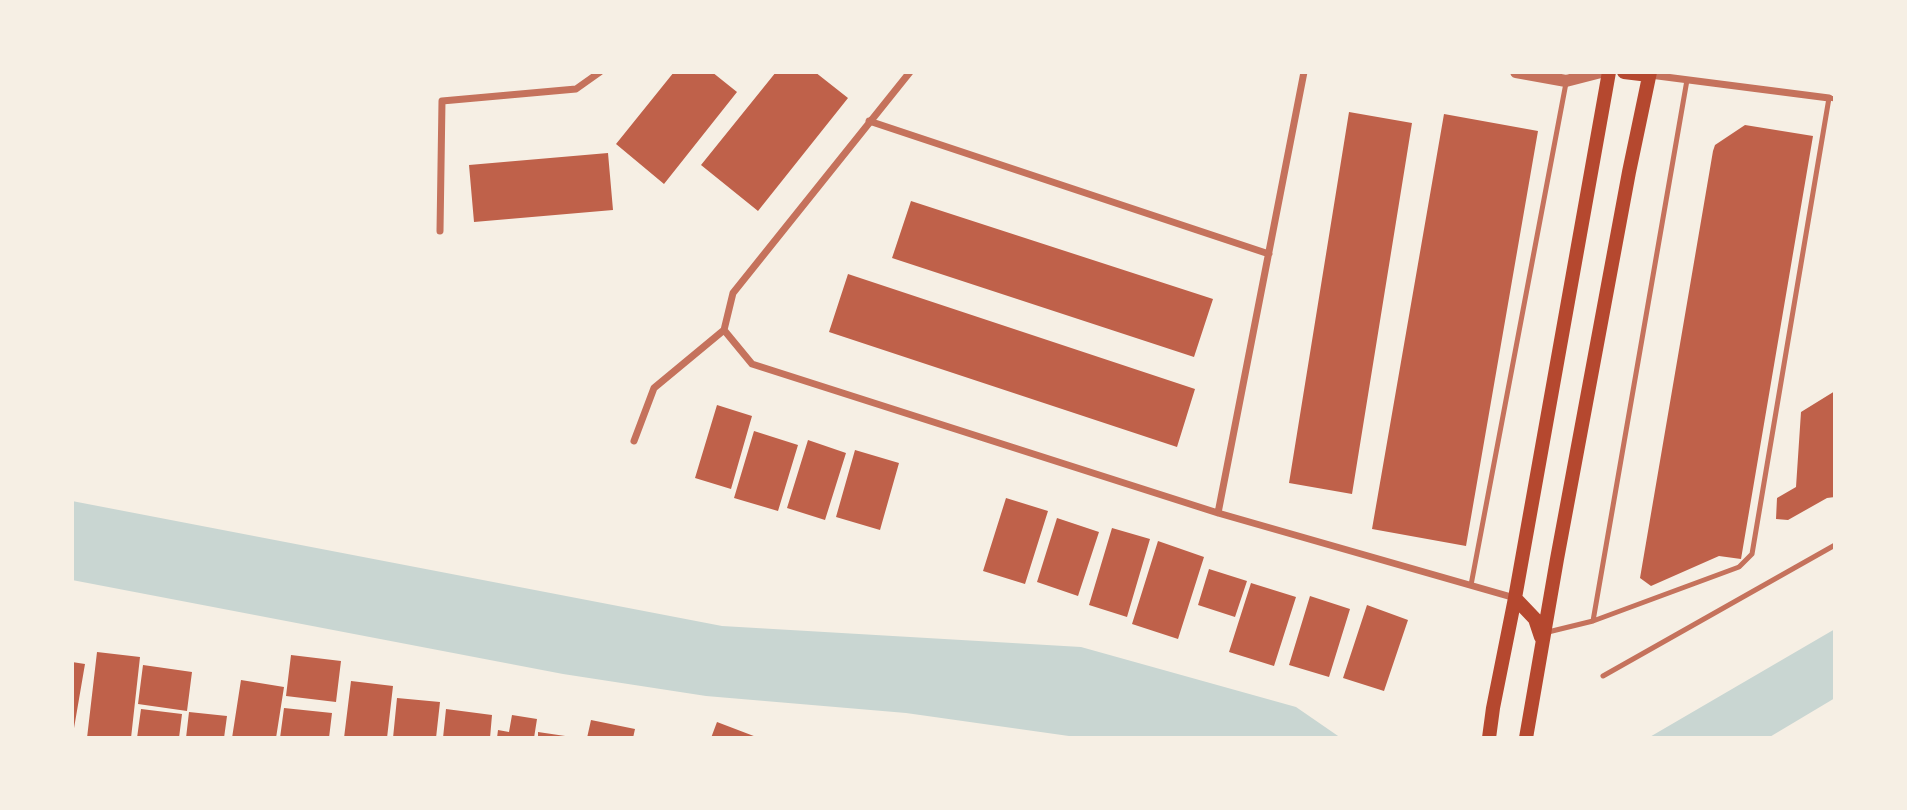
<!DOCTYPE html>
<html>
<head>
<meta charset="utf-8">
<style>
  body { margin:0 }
  #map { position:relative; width:1907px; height:810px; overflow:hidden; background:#f6efe4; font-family:Manrope,sans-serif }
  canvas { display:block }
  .frame { position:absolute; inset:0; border:74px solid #f6efe4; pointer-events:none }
</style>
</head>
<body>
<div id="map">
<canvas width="1907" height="810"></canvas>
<div class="frame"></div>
</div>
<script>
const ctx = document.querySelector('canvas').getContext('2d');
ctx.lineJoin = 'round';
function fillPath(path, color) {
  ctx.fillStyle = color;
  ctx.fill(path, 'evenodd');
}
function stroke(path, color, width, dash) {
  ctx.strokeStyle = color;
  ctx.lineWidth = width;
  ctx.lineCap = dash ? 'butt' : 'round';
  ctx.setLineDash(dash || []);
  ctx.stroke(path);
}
fillPath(new Path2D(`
  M72 501 722 626 1081 647 1296 707 1341 738H1083L906 713 706 696 563 674 72 580Z
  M1835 629V698L1768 738H1648Z`), '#c9d6d2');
fillPath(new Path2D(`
  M674 72H712L737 92 664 184 616 144Z
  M776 72H815L848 98 758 211 701 165Z
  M1349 112 1412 123 1352 494 1289 483Z
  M1444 114 1538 131 1466 546 1372 529Z
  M1745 125 1813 136 1741 559 1719 556 1651 586 1640 578 1713 151 1715 145Z
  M608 153 613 210 474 222 469 165Z
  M911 201 1213 299 1194 357 892 258Z
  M848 274 1195 389 1177 447 829 332Z
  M1835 391V497L1827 498 1788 520 1776 519 1777 498 1796 487 1801 412Z
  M717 405 752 416 731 489 695 478Z
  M754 431 798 445 778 511 734 498Z
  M808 440 846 453 825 520 787 508Z
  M855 450 899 463 880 530 836 517Z
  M1006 498 1048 511 1025 584 983 571Z
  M1057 518 1099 532 1078 596 1037 582Z
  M1112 528 1150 539 1127 617 1089 605Z
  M1158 541 1204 557 1178 639 1132 624Z
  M1209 569 1247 581 1235 617 1198 605Z
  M1251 583 1296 597 1274 666 1229 652Z
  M1310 596 1350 609 1329 677 1289 665Z
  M1367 605 1408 620 1384 691 1343 678Z
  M97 652 140 657 131 738H87Z
  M291 655 341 661 336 702 286 696Z
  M72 662 85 664 73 734H72Z
  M143 665 192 672 187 711 138 704Z
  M241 680 284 687 276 738H232Z
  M351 681 393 686 387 738H344Z
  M397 698 440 702 436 738H393Z
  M284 708 332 713 329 738H280Z
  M141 709 182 714 179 738H137Z
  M446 709 492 715 490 738H443Z
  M189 712 227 716 224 738H186Z
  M512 715 537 719 534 738H497L498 730 509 732Z
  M591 720 635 729 633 738H587Z
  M717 722 759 738H711Z
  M538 732 572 737 571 738H538Z`), '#bf614a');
stroke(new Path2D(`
  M1471 585 1566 83
  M1593 621 1739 567 1752 554 1829 98 1835 99
  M1544 633 1593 621 1687 80
  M1603 676 1835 545`), '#c5725c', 5);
stroke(new Path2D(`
  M910 72 733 293 724 330 752 364 1218 513 1515 598
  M1650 75 1829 98
  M869 121 1269 254
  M440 231 442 101 576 89 600 72
  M634 441 654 388 724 330
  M1218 513 1304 72`), '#c5725c', 7);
stroke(new Path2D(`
  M1516 72 1566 81 1601 72`), '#c5725c', 12);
stroke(new Path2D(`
  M1624 72 1649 75
  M1515 598 1535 619 1541 637
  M1489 738 1493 708 1515 598 1609 72
  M1526 738 1557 559 1629 172 1650 72`), '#b5482f', 14);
</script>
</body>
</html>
